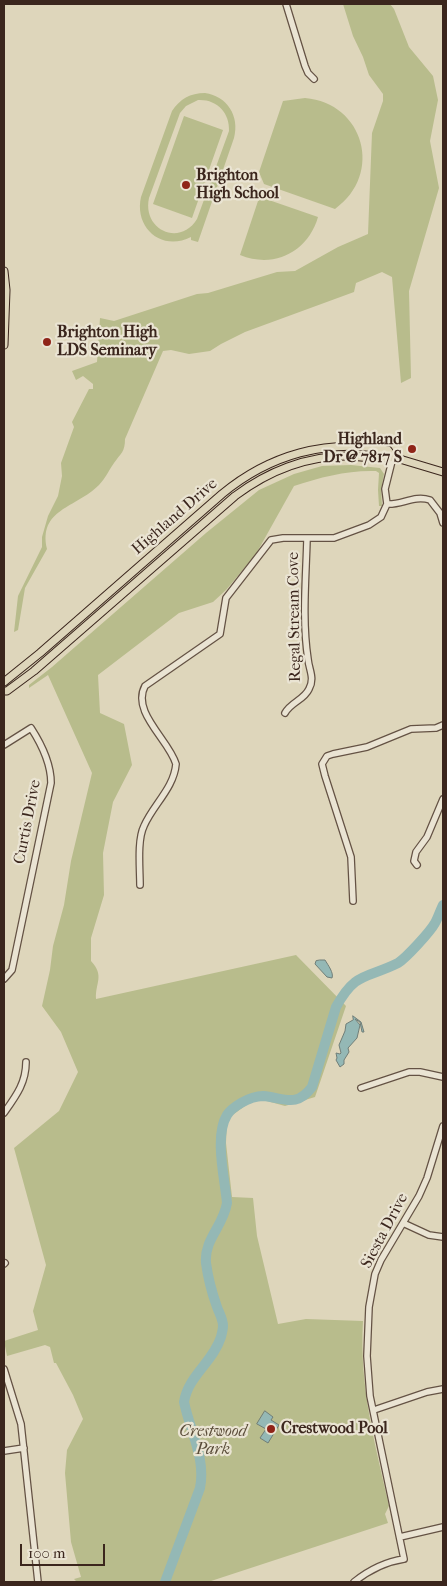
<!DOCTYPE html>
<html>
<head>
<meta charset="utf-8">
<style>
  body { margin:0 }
  #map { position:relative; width:447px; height:1586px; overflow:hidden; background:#ded6bb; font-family:"IM FELL French Canon",serif }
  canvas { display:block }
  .frame { position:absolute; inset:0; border:5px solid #3b261d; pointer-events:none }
  .scale { position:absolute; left:20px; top:1544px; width:85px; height:22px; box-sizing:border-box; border:2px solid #3b261d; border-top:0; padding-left:6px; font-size:15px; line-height:18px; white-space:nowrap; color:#3b261d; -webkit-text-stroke:4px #eae4d3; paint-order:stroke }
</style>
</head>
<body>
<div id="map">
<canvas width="447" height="1586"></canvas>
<div class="frame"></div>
<div class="scale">100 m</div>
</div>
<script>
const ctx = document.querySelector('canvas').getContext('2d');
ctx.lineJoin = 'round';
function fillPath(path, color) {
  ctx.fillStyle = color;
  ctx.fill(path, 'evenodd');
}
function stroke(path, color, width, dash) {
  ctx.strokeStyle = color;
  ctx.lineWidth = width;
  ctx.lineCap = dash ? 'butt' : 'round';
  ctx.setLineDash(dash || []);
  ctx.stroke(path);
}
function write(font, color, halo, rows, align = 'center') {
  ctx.font = font + ' "IM FELL French Canon",serif';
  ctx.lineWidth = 4.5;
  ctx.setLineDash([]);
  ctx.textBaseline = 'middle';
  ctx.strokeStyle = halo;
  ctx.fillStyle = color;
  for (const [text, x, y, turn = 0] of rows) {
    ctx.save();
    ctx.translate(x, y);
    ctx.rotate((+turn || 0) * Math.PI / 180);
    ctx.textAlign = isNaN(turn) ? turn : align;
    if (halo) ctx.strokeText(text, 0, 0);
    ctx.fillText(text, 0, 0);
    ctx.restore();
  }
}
fillPath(new Path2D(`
  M343 4H390L394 9 409 47 433 76 438 100 430 141 439 188 409 291 411 378 401 383 392 277 382 272 356 283 354 292 245 332 221 344 210 351 189 354 171 350 163 351 125 439C125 452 121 453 114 463 109 470 105 479 99 485 76 508 38 509 47 549L25 588 18 630 14 632 18 596 42 547V537L48 516 58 496 62 476 61 463 74 427 72 422 89 389H93V384L83 376 76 380 72 371 97 362 100 318 114 321 197 294 208 293 277 272 295 271 338 247 368 234 372 133 383 101V94L369 75 363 57 353 36Z
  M205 93C227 96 240 116 234 138L198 242 191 240V237C162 252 134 228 141 197L172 111C180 99 190 93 205 93ZM198 100C217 99 230 113 229 131L197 219C180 247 142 230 149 198L180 113 186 106Z
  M305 98C364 103 384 174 335 209L264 184 259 172 283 101Z
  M184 116 223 130 192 218 153 204Z
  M263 198 318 217C308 252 274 269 240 255L258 201Z
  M351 465 380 468 384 474 381 490 382 506H379L378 490 379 473 376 471C348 470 321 477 294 486L256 554 226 590 213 602 179 613 98 675 100 713 124 724 132 765 113 802 103 853 104 895 91 938V961C105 976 95 983 96 999L296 955 346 1006 315 1097 285 1106 256 1098 227 1119 226 1143 232 1197 253 1198 257 1236 278 1324 306 1319 363 1321C359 1387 375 1443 389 1506L385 1514 388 1523 208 1582H77L74 1579 81 1577 71 1542 65 1473 67 1450 83 1419 73 1395 56 1363H54L50 1347 45 1345 7 1356 4 1341 38 1330 33 1311 46 1265 14 1148 59 1111 78 1072 61 1032 42 1006 50 970 53 946 64 905 71 861 92 773 48 675 29 688V685L52 667 206 533 259 490 294 474 322 466Z`), '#b8bc8c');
const water = new Path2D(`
  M320 960H325C328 965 334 973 332 978L327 977 315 964 316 961Z
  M353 1016 361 1022 364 1032H362L360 1022 355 1019 360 1025 357 1038 348 1048 349 1052 344 1060V1064L340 1067 336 1060 337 1058 336 1053 340 1054 341 1053 339 1045 345 1031 346 1024 353 1020Z
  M265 1411 273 1417 271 1420 279 1425 268 1443 260 1438 266 1429 257 1424Z`);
fillPath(water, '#94b8b5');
stroke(water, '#707e78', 1);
stroke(new Path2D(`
  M165 1582 200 1488C206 1458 190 1431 184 1402 188 1376 213 1362 221 1337 222 1333 223 1329 223 1326 223 1319 219 1313 217 1307 212 1293 208 1278 206 1263 204 1239 223 1227 227 1203 225 1180 214 1136 227 1115 230 1110 236 1106 241 1103 248 1099 255 1096 263 1096 285 1098 296 1108 312 1087L336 1007C356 971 366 979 398 963 406 958 430 932 435 923 438 918 440 911 443 905`), '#94b8b5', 10);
const minor = new Path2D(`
  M286 4 305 66 308 73 314 79
  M387 504C402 505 414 495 430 500L440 513 443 523
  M285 713C291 702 304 700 309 689 315 678 309 670 308 659 302 620 306 578 307 539
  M4 745 31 728C42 745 51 763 51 783L12 970 4 979
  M417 865 414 861 416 852 427 837 443 799
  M140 885C140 869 137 840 144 826 153 805 174 788 176 764 169 740 131 712 145 686L220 634 226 598 271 540 283 538H334L369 525 381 517 387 504 385 489 393 457
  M353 901 351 857 325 776 322 764 327 756 333 754 367 747 411 729 436 728 443 725
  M361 1088 409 1072H420L443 1077
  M4 1113C16 1096 26 1083 26 1062
  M403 1223 429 1235 443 1237
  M4 1264 5 1263
  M4 1369 21 1424 38 1582
  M374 1410 427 1392 443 1389
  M4 1451 24 1448
  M400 1537 443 1527
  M354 1582C369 1570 384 1562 404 1559L370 1396 367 1356 369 1307 375 1274 381 1260 419 1196 427 1178 443 1126`);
const major = new Path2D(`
  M4 271 6 290 4 345
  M4 682 40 653 222 494C269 455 327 438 388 450L393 457
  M4 691H7L34 671 235 496C267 472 306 456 347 456 362 456 379 461 393 457L443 472`);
stroke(minor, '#645244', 8);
stroke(major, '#3b261d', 9);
stroke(minor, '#eae4d3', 5.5);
stroke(major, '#ded6bb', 7);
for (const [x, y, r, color] of [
  [186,185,5,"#8f2418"],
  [47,342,5,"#8f2418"],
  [412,449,5,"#8f2418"],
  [271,1429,5,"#8f2418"]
]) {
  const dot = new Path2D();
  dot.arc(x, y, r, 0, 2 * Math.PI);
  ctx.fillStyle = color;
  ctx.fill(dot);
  stroke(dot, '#eae4d3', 2);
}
write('bold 16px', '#3b261d', '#eae4d3', [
  ["Brighton",196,176],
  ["High School",196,194],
  ["Brighton High",57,333],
  ["LDS Seminary",57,351],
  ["Highland",402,440,"right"],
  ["Dr @ 7817 S",402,458,"right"],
  ["Crestwood Pool",281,1429]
], 'left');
write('16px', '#3b261d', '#eae4d3', [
  ["Highland Drive",175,517,-41],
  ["Regal Stream Cove",295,617,-91],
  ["Curtis Drive",28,822,-79],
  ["Siesta Drive",385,1231,-62]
]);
write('italic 16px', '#5a4c39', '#eae4d3', [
  ["Crestwood",213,1432],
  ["Park",213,1450]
]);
</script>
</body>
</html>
